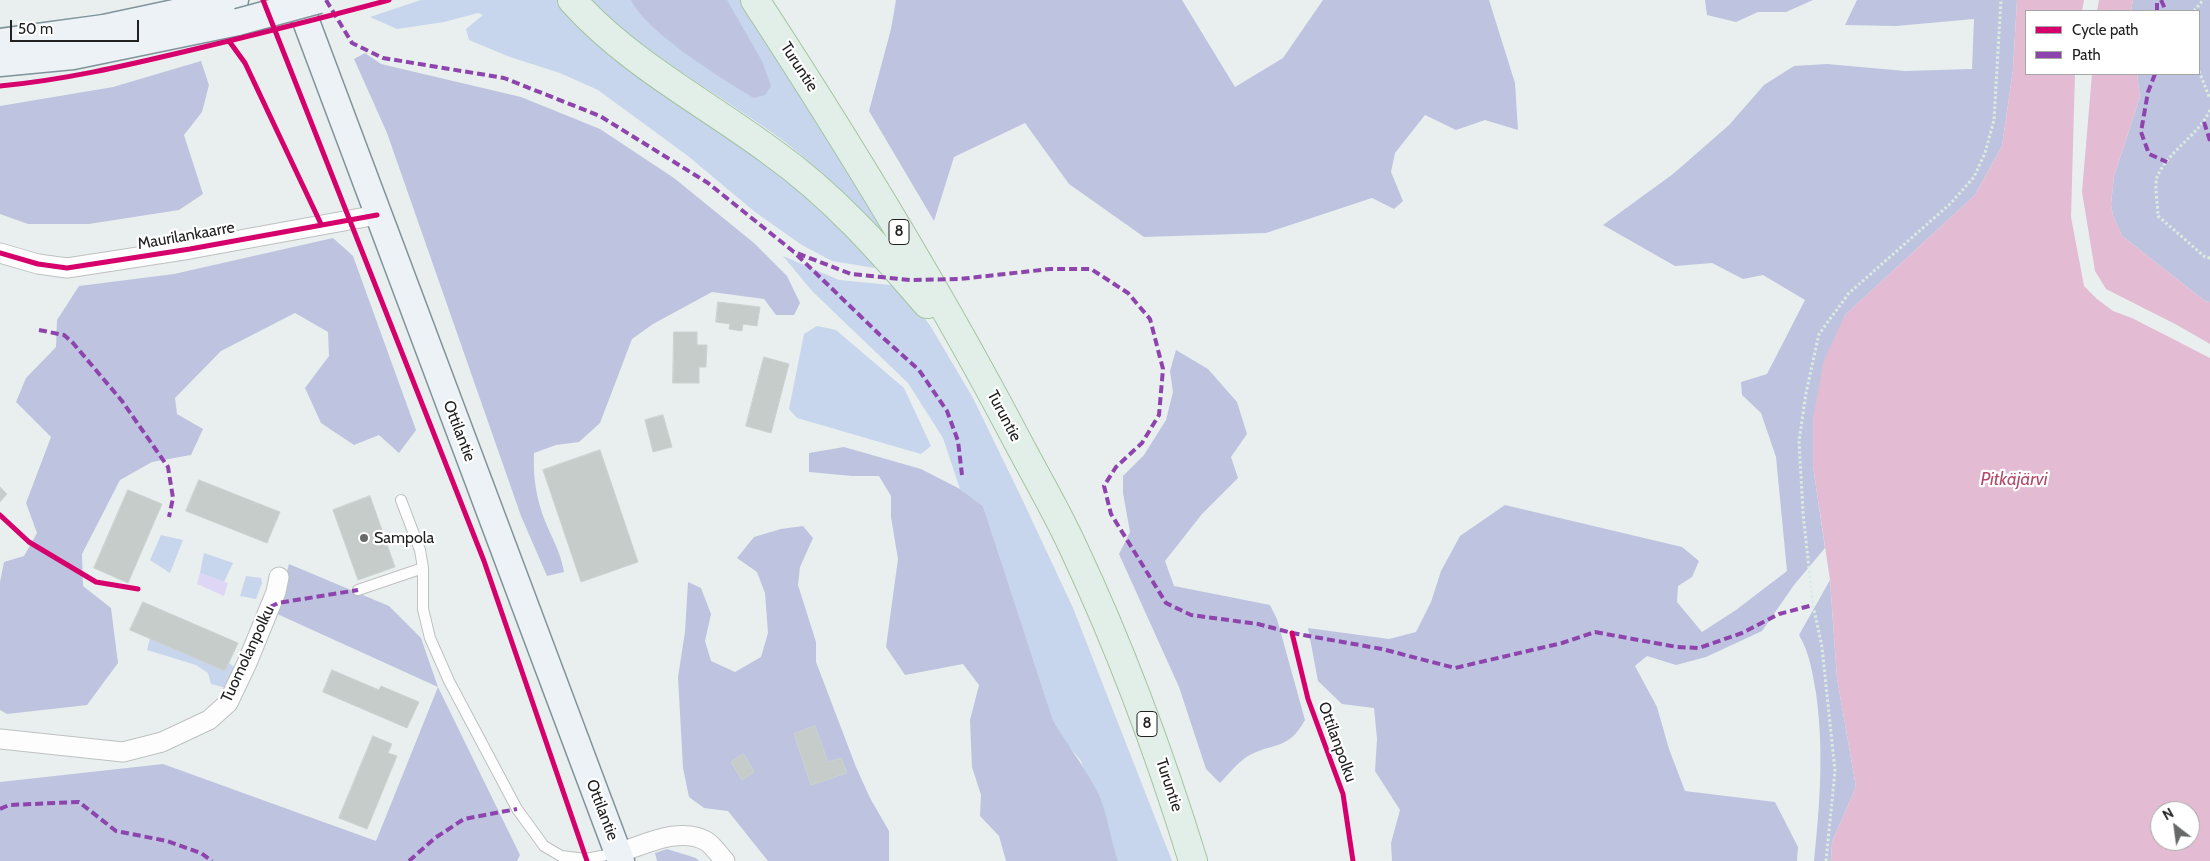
<!DOCTYPE html>
<html>
<head>
<meta charset="utf-8">
<style>
  body { margin:0 }
  #map { position:relative; width:2210px; height:861px; overflow:hidden; background:#e9efee; font-family:Cabin,sans-serif }
  canvas { display:block }
  .legend { position:absolute; left:2025px; top:10px; width:175px; height:65px; box-sizing:border-box; background:#fff; border:1px solid #a6a6a6; margin:0; padding:6px 9px; list-style:none; font-size:15px; color:#212121 }
  .legend li { display:flex; align-items:center; gap:10px; height:25px }
  .legend b { width:25px; border:1px solid #a6a6a6 }
  .north { position:absolute; left:2150px; top:801px; width:50px; height:50px; box-sizing:border-box; background:#fff; border:1px solid #a6a6a6; border-radius:50%; rotate:330deg; font-size:14px; font-weight:700; line-height:20px; text-align:center; color:#212121 }
  .north::after { content:''; display:block; margin:auto; width:18px; height:22px; background:#676969; clip-path:polygon(50% 0,100% 100%,50% 72%,0 100%) }
  .scale { position:absolute; left:10px; top:20px; width:129px; height:22px; box-sizing:border-box; border:2px solid #212121; border-top:0; padding-left:6px; font-size:15px; line-height:18px; white-space:nowrap; color:#212121; -webkit-text-stroke:4px #fff; paint-order:stroke }
</style>
</head>
<body>
<div id="map">
<canvas width="2210" height="861"></canvas>
<ul class="legend">
<li><b style="height:6px;background:#d6006c"></b>Cycle path</li>
<li><b style="height:6px;background:#8e44ad"></b>Path</li>
</ul>
<div class="north">N</div>
<div class="scale">50 m</div>
</div>
<script>
const ctx = document.querySelector('canvas').getContext('2d');
ctx.lineJoin = 'round';
function fillPath(path, color) {
  ctx.fillStyle = color;
  ctx.fill(path, 'evenodd');
}
function stroke(path, color, width, dash) {
  ctx.strokeStyle = color;
  ctx.lineWidth = width;
  ctx.lineCap = dash ? 'butt' : 'round';
  ctx.setLineDash(dash || []);
  ctx.stroke(path);
}
function write(font, color, halo, rows, align = 'center') {
  ctx.font = font + ' Cabin,sans-serif';
  ctx.lineWidth = 4.5;
  ctx.setLineDash([]);
  ctx.textBaseline = 'middle';
  ctx.strokeStyle = halo;
  ctx.fillStyle = color;
  for (const [text, x, y, turn = 0] of rows) {
    ctx.save();
    ctx.translate(x, y);
    ctx.rotate((+turn || 0) * Math.PI / 180);
    ctx.textAlign = isNaN(turn) ? turn : align;
    if (halo) ctx.strokeText(text, 0, 0);
    ctx.fillText(text, 0, 0);
    ctx.restore();
  }
}
fillPath(new Path2D(`
  M421 0H561L807 189 881 269 832 261 802 245 755 212 688 156 598 90 560 73 510 57 469 40 466 29 483 15 478 13 444 22 397 29 370 17Z
  M589 0H742L890 240C856 207 823 171 785 142 720 94 647 56 589 0Z
  M783 256 839 280 901 286 931 327 973 398 1023 501 1073 608 1172 861H1118L1081 761 1067 744 1053 720 983 506 960 489 943 438 908 383 812 291Z
  M817 326 836 330 904 388 931 446 921 454 797 418 789 409 804 334Z
  M161 535 183 540 170 573 150 560Z
  M204 553 233 563 224 582 200 573Z
  M246 576 261 578 262 583 256 599 240 596Z
  M150 638 225 671 229 663 242 673 234 690 211 684 208 673 196 665 147 650Z`), '#c7d5ed');
fillPath(new Path2D(`
  M631 0H727L762 61 771 86 765 95 754 98C722 79 646 32 631 0Z
  M896 0H1182L1235 87 1283 58 1323 0H1489L1515 83 1518 130 1485 120 1456 130 1425 115 1395 153 1391 172 1403 201 1394 209 1372 198 1266 233 1144 237 1069 184 1025 123 954 157 934 221 869 111 891 29Z
  M1705 0H1813L1786 12H1758L1736 22 1707 15Z
  M1857 0H2017L2013 70 2002 146 1975 195 1845 315 1813 418V466L1825 548 1794 585 1762 631 1706 657 1676 665 1647 656 1635 666 1657 707 1669 749 1685 791 1775 802 1798 847 1797 861H1392L1391 843 1400 810 1375 771 1377 739 1374 708 1342 704 1318 681 1308 628 1389 639 1416 632 1431 602 1441 571 1460 536 1505 505 1682 547 1699 561 1692 577 1678 586 1677 602 1702 632 1736 610 1787 571 1776 457 1761 413 1742 395 1741 382 1767 374 1805 300 1763 275 1743 279 1712 263 1675 266 1603 225 1673 174 1729 125 1764 85 1794 66 1827 64 1905 71 1972 69 1974 19 1896 26 1845 25Z
  M2133 0H2210V302L2205 301 2122 236 2113 216 2111 204 2114 176 2140 97 2137 74H2199V11H2131Z
  M365 53 381 64 521 97 600 129 674 178 754 243 787 276 800 303 794 315H776L764 299 712 292 653 324 632 339 600 423 579 442 556 445 534 453C533 477 536 498 545 521 553 541 560 550 564 572L547 576 521 516 387 133 354 59Z
  M201 61 209 85 202 112 184 135 203 194 179 210 89 224H28L0 214V106L113 87Z
  M333 238 353 256 416 430 399 453 379 435 354 445 321 423 305 388 329 356 328 332 295 313 221 351 175 398 177 414 203 429 191 455 152 462 120 480 82 554 83 586 111 608 118 663 87 705 7 714 0 710V582L4 562 24 556 37 533 26 503 51 437 16 402 26 378 56 347 57 320 79 286 174 274Z
  M1176 350 1208 369 1237 402 1247 434 1231 457 1238 478 1202 514 1165 561 1174 586 1270 605 1277 619 1305 720C1288 751 1273 742 1248 756 1238 762 1228 775 1220 783L1206 769 1179 687 1119 554 1130 532 1123 493V476L1144 455 1166 420 1173 392 1170 371Z
  M844 447 921 469 960 489 983 506 1053 720C1067 745 1085 767 1098 793 1108 814 1110 839 1118 861H1006L999 836 980 816 981 795 972 767 970 720 979 685 963 664 905 675 886 647 898 559 891 517V496L879 476H852L809 472V453Z
  M803 526 813 538 800 567 798 585 816 642V662L856 767 870 798 889 831V861H768L728 811 704 808 689 797 683 768 678 677 685 632 688 582 701 588 711 614 705 641 711 661 735 672 761 657 768 633 765 593 757 572 737 558 754 537 781 529Z
  M289 564 389 606 421 638 438 687 520 855 517 861H0V782L163 764 376 841 438 687 275 613Z
  M1830 580 1837 678 1856 787 1832 842 1831 861H1814C1820 804 1824 750 1816 693 1812 671 1810 654 1799 635Z
  M667 849 696 858 699 861H657L655 853Z`), '#bec4df');
fillPath(new Path2D(`
  M200 573 228 583 224 596 197 584Z`), '#ddd7f5');
fillPath(new Path2D(`
  M2017 0H2084L2082 11H2026V74H2075L2071 217 2084 286 2097 299 2113 311 2132 318 2210 358V861H1831L1832 842 1856 787 1837 678 1830 580 1813 466V418L1824 360 1845 315 1975 195 2002 146 2013 70ZM2160 811H2190V841H2160Z
  M2099 0H2133L2131 11H2097Z
  M2092 74H2137L2140 97 2114 176 2111 204 2113 216 2122 236 2205 301 2210 302V344L2177 325 2106 289 2095 271 2082 192Z`), '#e3bcd3');
const building = new Path2D(`
  M718 302 760 307 757 326 743 324 742 331 729 329 730 324 716 322Z
  M674 332H697V345H707L706 367H699V383H673Z
  M764 357 789 364 771 433 746 426Z
  M663 415 672 447 653 452 645 420Z
  M600 450 638 562 581 582 543 470Z
  M199 480 280 512 267 543 186 511Z
  M0 487 7 494 0 502Z
  M128 490 162 504 128 583 94 568Z
  M370 496 395 567 358 580 333 510Z
  M143 602 238 643 225 671 130 630Z
  M332 670 379 690 381 686 419 702 407 728 323 692Z
  M815 726 828 762 841 758 847 773 811 785 794 734Z
  M373 736 392 744 388 753 397 756 367 829 339 818Z
  M744 754 754 772 742 780 731 762Z`);
fillPath(building, '#c6ccca');
stroke(building, '#cbd2d0', 1);
const service = new Path2D(`
  M401 500 420 550 423 568V609L430 638 449 681 517 809 544 846 561 856 586 859 617 853
  M358 590 423 568`);
const minor = new Path2D(`
  M0 253 38 264 67 268 190 249 377 215
  M0 739 123 752 162 742 209 720 228 703 247 663 276 592 279 577
  M618 853C644 845 680 826 706 841 713 845 719 855 725 861`);
const secondary = new Path2D(`
  M298 0 621 861
  M0 42 104 28 235 0
  M0 63 73 56 238 22`);
const trunk = new Path2D(`
  M572 0C628 63 706 103 773 153 832 195 880 249 927 304
  M755 0C849 144 939 291 1019 444 1037 478 1057 512 1073 547 1121 649 1160 754 1193 861`);
stroke(service, '#bec1c0', 12);
stroke(minor, '#bec1c0', 21);
stroke(secondary, '#80939a', 29);
stroke(trunk, '#a3c5a0', 30);
stroke(new Path2D(`
  M2194 11 2203 0
  M2199 71 2210 99
  M2210 110C2198 136 2169 150 2157 177 2154 187 2158 205 2158 216L2205 257 2210 258
  M1826 861 1835 771 1822 647 1813 605 1803 513 1799 441 1806 393 1819 334 1849 293 1950 204 1974 177 1985 153 1994 120 2001 0`), '#daece0', 3, [2.5, 2.5]);
stroke(service, '#fcfdfc', 10);
stroke(minor, '#fcfdfc', 19);
stroke(secondary, '#ecf2f5', 26);
stroke(trunk, '#e2efe8', 28);
const secondaryBridge = new Path2D(`
  M238 22 319 0`);
stroke(secondaryBridge, '#80939a', 29, []);
stroke(secondaryBridge, '#ecf2f5', 26);
stroke(new Path2D(`
  M326 0 352 43 383 58 504 78 600 116 708 183 794 252 851 274 910 280 960 279 1050 269H1091L1128 293 1150 319 1163 369 1159 415 1142 443 1116 467 1104 486 1111 514 1166 603 1191 615 1258 624 1292 633 1382 649 1455 668 1562 643 1595 632 1677 647 1699 648 1742 633 1779 614 1813 605
  M2161 0 2166 11
  M2157 11V0
  M2155 74 2148 92 2141 132 2149 154 2167 162
  M2204 122 2210 141
  M797 255 880 335 919 370 947 411 958 441 962 475
  M39 330 64 335 73 343 122 401 168 467 173 498 169 517
  M270 607 278 603 358 590
  M0 809 9 805 79 802 116 831 167 841 201 853 212 861
  M409 861 435 838 464 819 517 809`), '#8e44ad', 4, [8, 4]);
stroke(new Path2D(`
  M263 0 484 561 587 861
  M229 41 245 63 321 224
  M0 86C64 80 124 66 187 51 254 35 322 18 389 0
  M0 253 38 264 67 268 190 249 377 215
  M0 515 29 542 96 582 138 589
  M1292 633 1308 699 1343 794 1353 861`), '#d6006c', 5);
for (const [x, y, r, color] of [
  [364,538,5,"#676969"]
]) {
  const dot = new Path2D();
  dot.arc(x, y, r, 0, 2 * Math.PI);
  ctx.fillStyle = color;
  ctx.fill(dot);
  stroke(dot, '#fff', 2);
}
for (const [x, y, w] of [
  [899,232,20],
  [1147,724,20]
]) {
  const box = new Path2D();
  box.roundRect(x - w / 2, y - 12.5, w, 25, 4);
  ctx.fillStyle = '#fff';
  ctx.fill(box);
  stroke(box, '#212121', 1);
}
write('bold 15px', '#212121', null, [
  ["8",899,232],
  ["8",1147,724]
]);
write('16px', '#212121', '#fff', [
  ["Turuntie",799,67,57],
  ["Maurilankaarre",186,236,-10],
  ["Turuntie",1004,416,62],
  ["Ottilantie",459,431,69],
  ["Tuomolanpolku",248,654,-65],
  ["Ottilanpolku",1337,742,70],
  ["Turuntie",1169,785,72],
  ["Ottilantie",602,810,69]
]);
write('16px', '#212121', '#fff', [
  ["Sampola",374,538]
], 'left');
write('italic 18px', '#b5496a', '#fff', [
  ["Pitkäjärvi",2014,480]
]);
</script>
</body>
</html>
